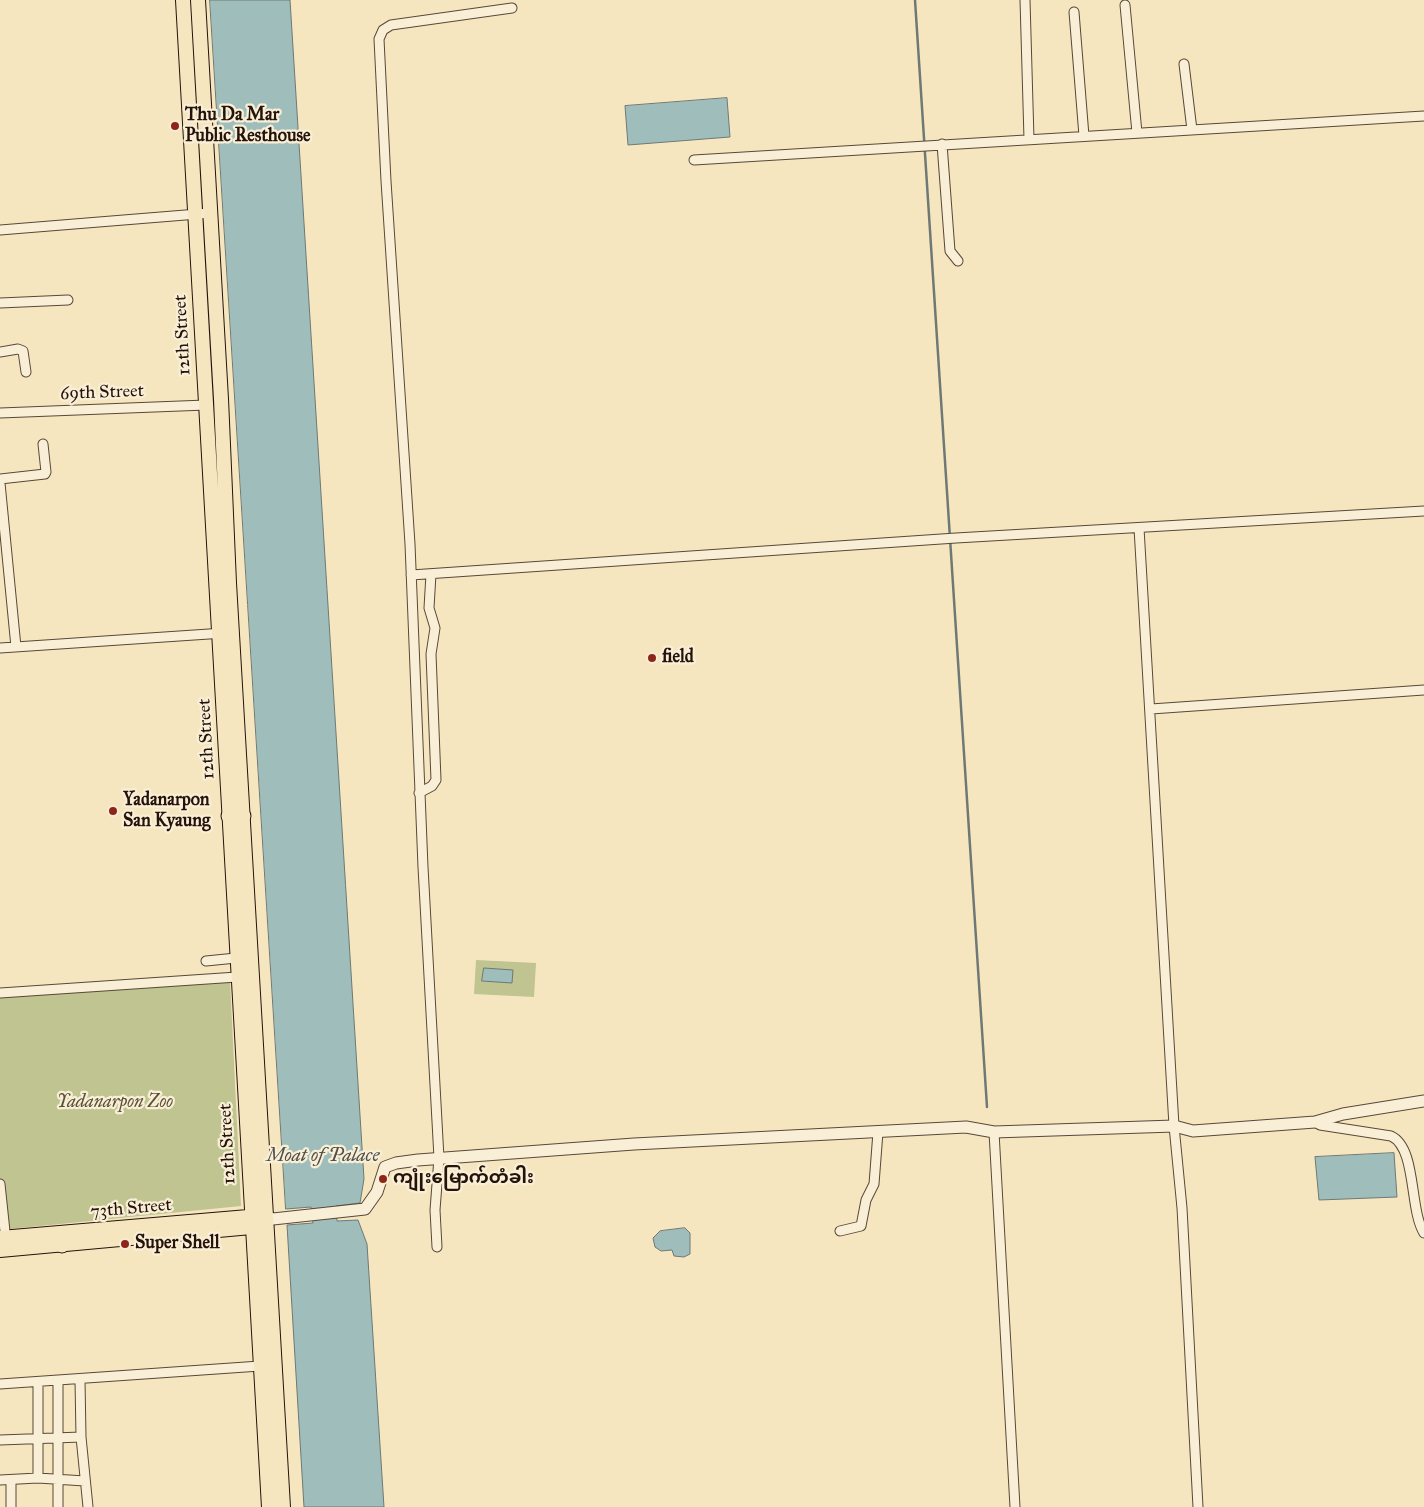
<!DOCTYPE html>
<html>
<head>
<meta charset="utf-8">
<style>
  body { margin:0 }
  canvas { display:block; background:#f5e6c0 }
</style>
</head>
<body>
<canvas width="1424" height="1507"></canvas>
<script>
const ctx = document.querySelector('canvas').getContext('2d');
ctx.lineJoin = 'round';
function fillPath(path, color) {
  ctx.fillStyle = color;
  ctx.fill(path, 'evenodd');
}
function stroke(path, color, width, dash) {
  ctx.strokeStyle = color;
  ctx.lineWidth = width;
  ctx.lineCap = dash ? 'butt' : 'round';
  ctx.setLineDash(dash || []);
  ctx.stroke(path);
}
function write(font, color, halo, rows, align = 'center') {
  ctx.font = font + ' "IM FELL Great Primer","Noto Sans Myanmar",serif';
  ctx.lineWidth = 4.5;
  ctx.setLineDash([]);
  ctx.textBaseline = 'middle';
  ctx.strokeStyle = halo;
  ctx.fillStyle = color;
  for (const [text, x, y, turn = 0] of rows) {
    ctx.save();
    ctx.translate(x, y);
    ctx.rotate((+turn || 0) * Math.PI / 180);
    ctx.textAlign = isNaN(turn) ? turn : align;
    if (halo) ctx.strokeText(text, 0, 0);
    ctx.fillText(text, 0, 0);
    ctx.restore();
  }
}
fillPath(new Path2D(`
  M476 960 536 963 534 997 474 994Z
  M230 981 241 1206 0 1230V995Z`), '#bfc490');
const water = new Path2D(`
  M210 0H290L364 1179 360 1203 336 1206 337 1221 358 1220 367 1244 384 1507H304L287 1225 313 1223 311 1207 286 1209Z
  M727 98 730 137 628 145 625 106Z
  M484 968 513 970 512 983 482 981Z
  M1394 1153 1397 1197 1319 1200 1315 1157Z
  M685 1228 690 1233V1254L684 1257 674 1256 672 1250 661 1251 655 1247 653 1238 660 1231Z`);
fillPath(water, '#9fbdbb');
stroke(water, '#6e7975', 1);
stroke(new Path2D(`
  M915 0 987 1107`), '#6e7975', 2.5);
const minor = new Path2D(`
  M1025 0 1029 139
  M1125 5 1137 133
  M1074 12 1084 136
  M1184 64 1192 130
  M942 144 950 251 958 261
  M694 160 1424 116
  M0 230 210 213
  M0 303 68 300
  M0 352 18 349 23 351 26 372
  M0 413 206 405
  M0 479 45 474 46 472 43 444
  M0 483 16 647
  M1139 528 1174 1126 1182 1208 1198 1507
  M411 575 956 538 1424 511
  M0 648 224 633
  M1151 709 1424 690
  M419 793 432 786 436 780 431 654 435 628 429 608 431 574
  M206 961 236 958
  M0 993 237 977
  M1315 1122 1320 1125 1391 1136C1417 1148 1409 1209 1424 1233
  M994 1132 1015 1507
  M0 1184 6 1241
  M840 1231 861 1226 866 1200 874 1184 878 1132
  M437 1247 435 1210 439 1158 423 867 410 544 386 181 379 39 383 30 391 25 512 8
  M80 1380 81 1437 88 1507
  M58 1381V1507
  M38 1383V1478
  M0 1384 260 1366
  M0 1440 81 1437
  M0 1480 38 1478 85 1481
  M11 1507V1480`);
const tertiary = new Path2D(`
  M266 1216 273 1219 365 1209 377 1192 385 1167 396 1163 418 1160 634 1144 966 1127 994 1132 1174 1126 1193 1131 1315 1122 1343 1114 1424 1101`);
const primary = new Path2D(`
  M183 0 269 1507
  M198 0 221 399 229 583 283 1507
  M0 1238 260 1216
  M0 1250 262 1226`);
const trunk = new Path2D(`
  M229 816H243
  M62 1234V1245`);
stroke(minor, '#594838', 11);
stroke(tertiary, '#594838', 13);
stroke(primary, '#25130b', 16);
stroke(trunk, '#25130b', 17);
stroke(minor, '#f8efd6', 9);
stroke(tertiary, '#f8efd6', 11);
stroke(primary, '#f5e6c0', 14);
stroke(trunk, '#f5e6c0', 15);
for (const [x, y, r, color] of [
  [175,126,5,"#8f2418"],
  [652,658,5,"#8f2418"],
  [113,811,5,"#8f2418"],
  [383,1179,5,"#8f2418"],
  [125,1244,5,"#8f2418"]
]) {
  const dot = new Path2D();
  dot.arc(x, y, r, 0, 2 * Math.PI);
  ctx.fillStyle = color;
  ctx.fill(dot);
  stroke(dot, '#f8efd6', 2);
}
write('bold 18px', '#25130b', '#f8efd6', [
  ["Thu Da Mar",185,116],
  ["Public Resthouse",185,137],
  ["field",662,658],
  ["Yadanarpon",123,801],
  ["San Kyaung",123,822],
  ["ကျုံးမြောက်တံခါး",393,1179],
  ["Super Shell",135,1244]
], 'left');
write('18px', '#25130b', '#f8efd6', [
  ["12th Street",183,335,-93],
  ["69th Street",102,393,-2],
  ["12th Street",207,739,-93],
  ["12th Street",228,1144,-93],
  ["73th Street",131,1209,-5]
]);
write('italic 18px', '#5b513a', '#f8efd6', [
  ["Yadanarpon Zoo",115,1103]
]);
write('italic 19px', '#504e49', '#f8efd6', [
  ["Moat of Palace",323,1156]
]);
</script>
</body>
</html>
